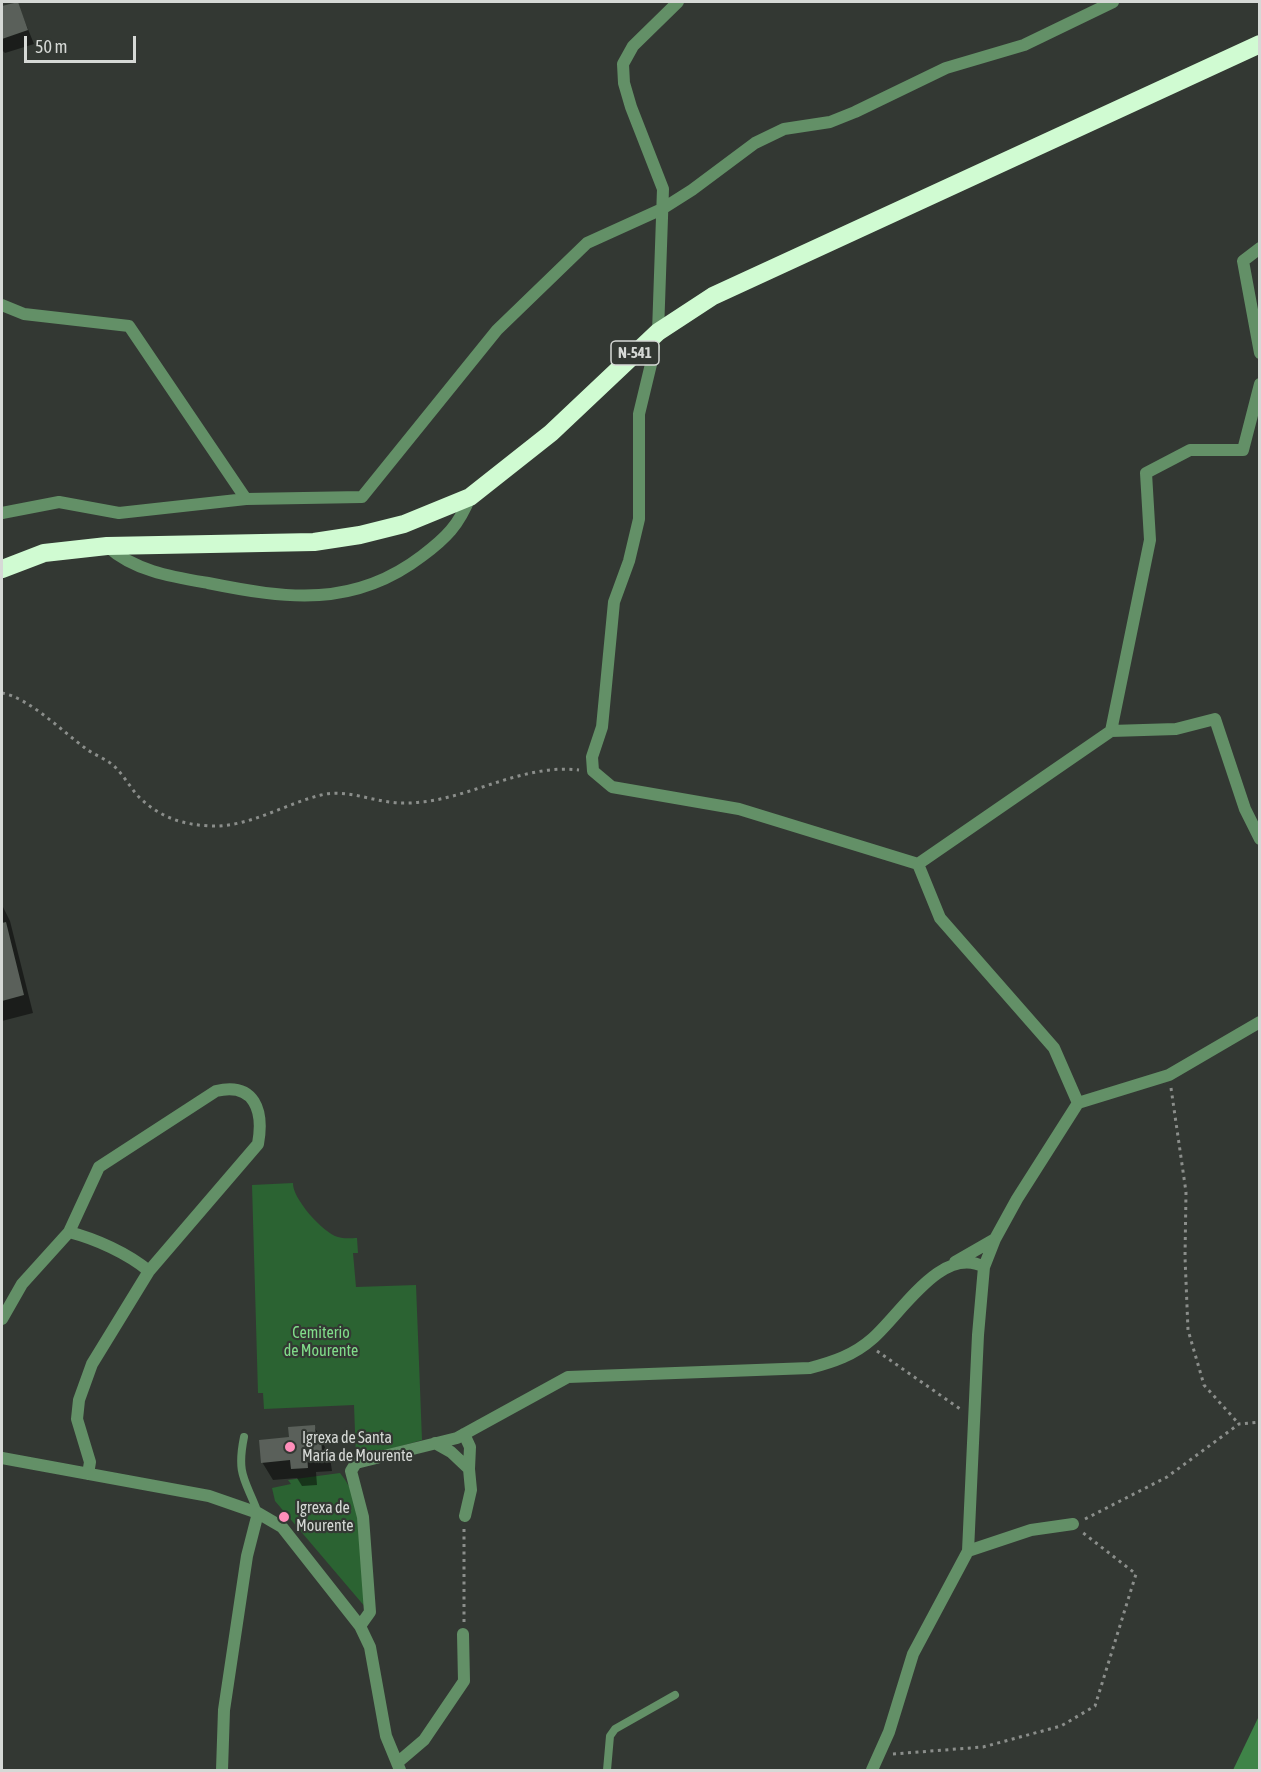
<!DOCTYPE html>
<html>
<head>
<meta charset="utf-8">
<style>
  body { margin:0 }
  #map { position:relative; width:1261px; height:1772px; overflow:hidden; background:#333833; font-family:"Asap Condensed",sans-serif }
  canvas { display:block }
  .frame { position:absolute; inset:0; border:3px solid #d6d9d6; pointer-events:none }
  .scale { position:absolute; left:24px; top:36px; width:112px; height:27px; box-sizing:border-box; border:3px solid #d6d9d6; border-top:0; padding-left:8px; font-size:18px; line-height:21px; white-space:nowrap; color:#d6d9d6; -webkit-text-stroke:4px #333833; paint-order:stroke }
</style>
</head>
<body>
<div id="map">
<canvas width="1261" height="1772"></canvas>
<div class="frame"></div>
<div class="scale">50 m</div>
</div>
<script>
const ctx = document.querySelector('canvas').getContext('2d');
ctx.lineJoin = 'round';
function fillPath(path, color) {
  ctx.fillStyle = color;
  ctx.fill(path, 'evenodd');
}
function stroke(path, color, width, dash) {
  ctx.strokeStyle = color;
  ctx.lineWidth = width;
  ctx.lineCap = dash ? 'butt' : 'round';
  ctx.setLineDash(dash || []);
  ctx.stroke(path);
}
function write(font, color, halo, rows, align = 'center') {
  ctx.font = font + ' "Asap Condensed",sans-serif';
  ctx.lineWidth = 4.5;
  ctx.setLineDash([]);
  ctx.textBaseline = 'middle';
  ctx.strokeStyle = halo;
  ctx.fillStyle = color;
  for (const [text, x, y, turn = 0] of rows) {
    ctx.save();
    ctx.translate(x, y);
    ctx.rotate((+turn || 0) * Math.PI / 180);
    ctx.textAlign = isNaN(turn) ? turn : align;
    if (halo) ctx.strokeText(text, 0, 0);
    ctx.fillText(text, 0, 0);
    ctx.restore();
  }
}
fillPath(new Path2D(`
  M293 1183C292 1198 323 1233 338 1237 343 1239 352 1238 357 1238L358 1253H353L356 1287 416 1285 422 1440 356 1459 354 1405 264 1409 263 1393H258L252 1185Z
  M340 1473C369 1507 363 1566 366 1608L275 1501 272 1488 291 1484 288 1480Z`), '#2b6332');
fillPath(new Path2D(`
  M1259 1716V1770H1233Z`), '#3f8448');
fillPath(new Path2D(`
  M17 2 34 44 5 53 2 50V8Z
  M2 905 10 921 33 1013 2 1021Z
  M314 1426 330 1457 332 1471 316 1472 317 1485 302 1486 297 1478 273 1480 262 1462 290 1439Z`), '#0007');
fillPath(new Path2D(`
  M18 2 28 30 2 39V6Z
  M6 922 24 995 2 1001V923Z
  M315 1425 316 1438 321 1437 322 1453 307 1455 308 1468 291 1469 290 1460 261 1463 259 1440 289 1437 288 1427Z`), '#5a605a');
stroke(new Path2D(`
  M2 693C29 698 62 731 85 748 94 755 107 759 115 767 124 776 130 787 138 796 159 817 182 825 212 826 249 827 285 804 321 795 349 788 376 804 406 803 465 803 519 763 579 770
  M1171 1088 1186 1192 1185 1257 1188 1330 1204 1385 1239 1424
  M877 1351 963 1411
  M1085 1519 1167 1477 1239 1424 1260 1422
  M464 1622V1527
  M893 1754 983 1747 1061 1726 1095 1706 1136 1574 1082 1532`), '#8b8e8b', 3, [3, 4.5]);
stroke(new Path2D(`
  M244 1437C236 1476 246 1480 258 1513
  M607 1770 610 1736 615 1729 675 1695`), '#639067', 8);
stroke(new Path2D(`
  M1260 248 1243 261 1260 353
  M2 305 24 314 129 326 246 499
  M658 332 663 189 631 107 624 83 623 64 633 46 678 2
  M651 339 654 347 652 360 639 414V519L629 561 614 602 602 727 592 757 593 771 612 787 739 809 918 864 940 918 1054 1048 1078 1103 1017 1199 995 1239 984 1267 978 1335 968 1551 913 1654 889 1732 872 1770
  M2 513 59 502 119 513 246 499 362 497 497 330 587 243 662 209 692 190 755 143 784 129 830 122 855 112 946 68 1024 45 1113 2
  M107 546C134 571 173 577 208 583 287 599 354 608 422 556 446 538 459 525 470 497
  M1111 731 1176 729 1215 719 1245 809 1260 839
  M918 864 1111 731 1150 540 1146 473 1190 450H1243L1260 384
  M1078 1103 1169 1075 1260 1022
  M69 1232C96 1239 127 1253 149 1271
  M955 1262 995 1239
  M2 1319 22 1284 69 1232 99 1167 216 1091C255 1082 264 1111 258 1144L149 1271 92 1364 79 1400 77 1419 90 1462 88 1474
  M464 1434 470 1447 469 1469
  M435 1443 451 1452 469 1469 471 1490 465 1516
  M2 1458 209 1496 258 1513 282 1527 360 1626 370 1647 386 1736 400 1770
  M968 1551 1031 1530 1073 1524
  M360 1626 370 1612 363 1517 351 1471 356 1463 457 1438 568 1377 810 1368C833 1362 854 1355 872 1339 901 1314 942 1244 984 1267
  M397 1763 424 1740 464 1681 463 1634
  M222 1770 224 1710 247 1556 258 1513`), '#639067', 12);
stroke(new Path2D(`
  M2 569 44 553 107 546 314 542 360 535 404 524 470 497 551 433 658 332 713 296 1260 44`), '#d0fbd2', 18);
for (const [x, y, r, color] of [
  [290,1447,6,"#ff8eba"],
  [284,1517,6,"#ff8eba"]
]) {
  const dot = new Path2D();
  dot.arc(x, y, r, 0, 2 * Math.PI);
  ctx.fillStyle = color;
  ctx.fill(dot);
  stroke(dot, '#333833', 2);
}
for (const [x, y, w] of [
  [635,353,48]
]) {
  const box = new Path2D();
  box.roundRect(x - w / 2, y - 12, w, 24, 4.5);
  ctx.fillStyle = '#333833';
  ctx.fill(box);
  stroke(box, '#d6d9d6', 1.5);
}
write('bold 15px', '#d6d9d6', null, [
  ["N-541",635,353]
]);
write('16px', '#80dc8a', '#333833', [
  ["Cemiterio",321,1333],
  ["de Mourente",321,1351]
]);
write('16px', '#d6d9d6', '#333833', [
  ["Igrexa de Santa",302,1438],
  ["María de Mourente",302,1456],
  ["Igrexa de",296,1508],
  ["Mourente",296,1526]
], 'left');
</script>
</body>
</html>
